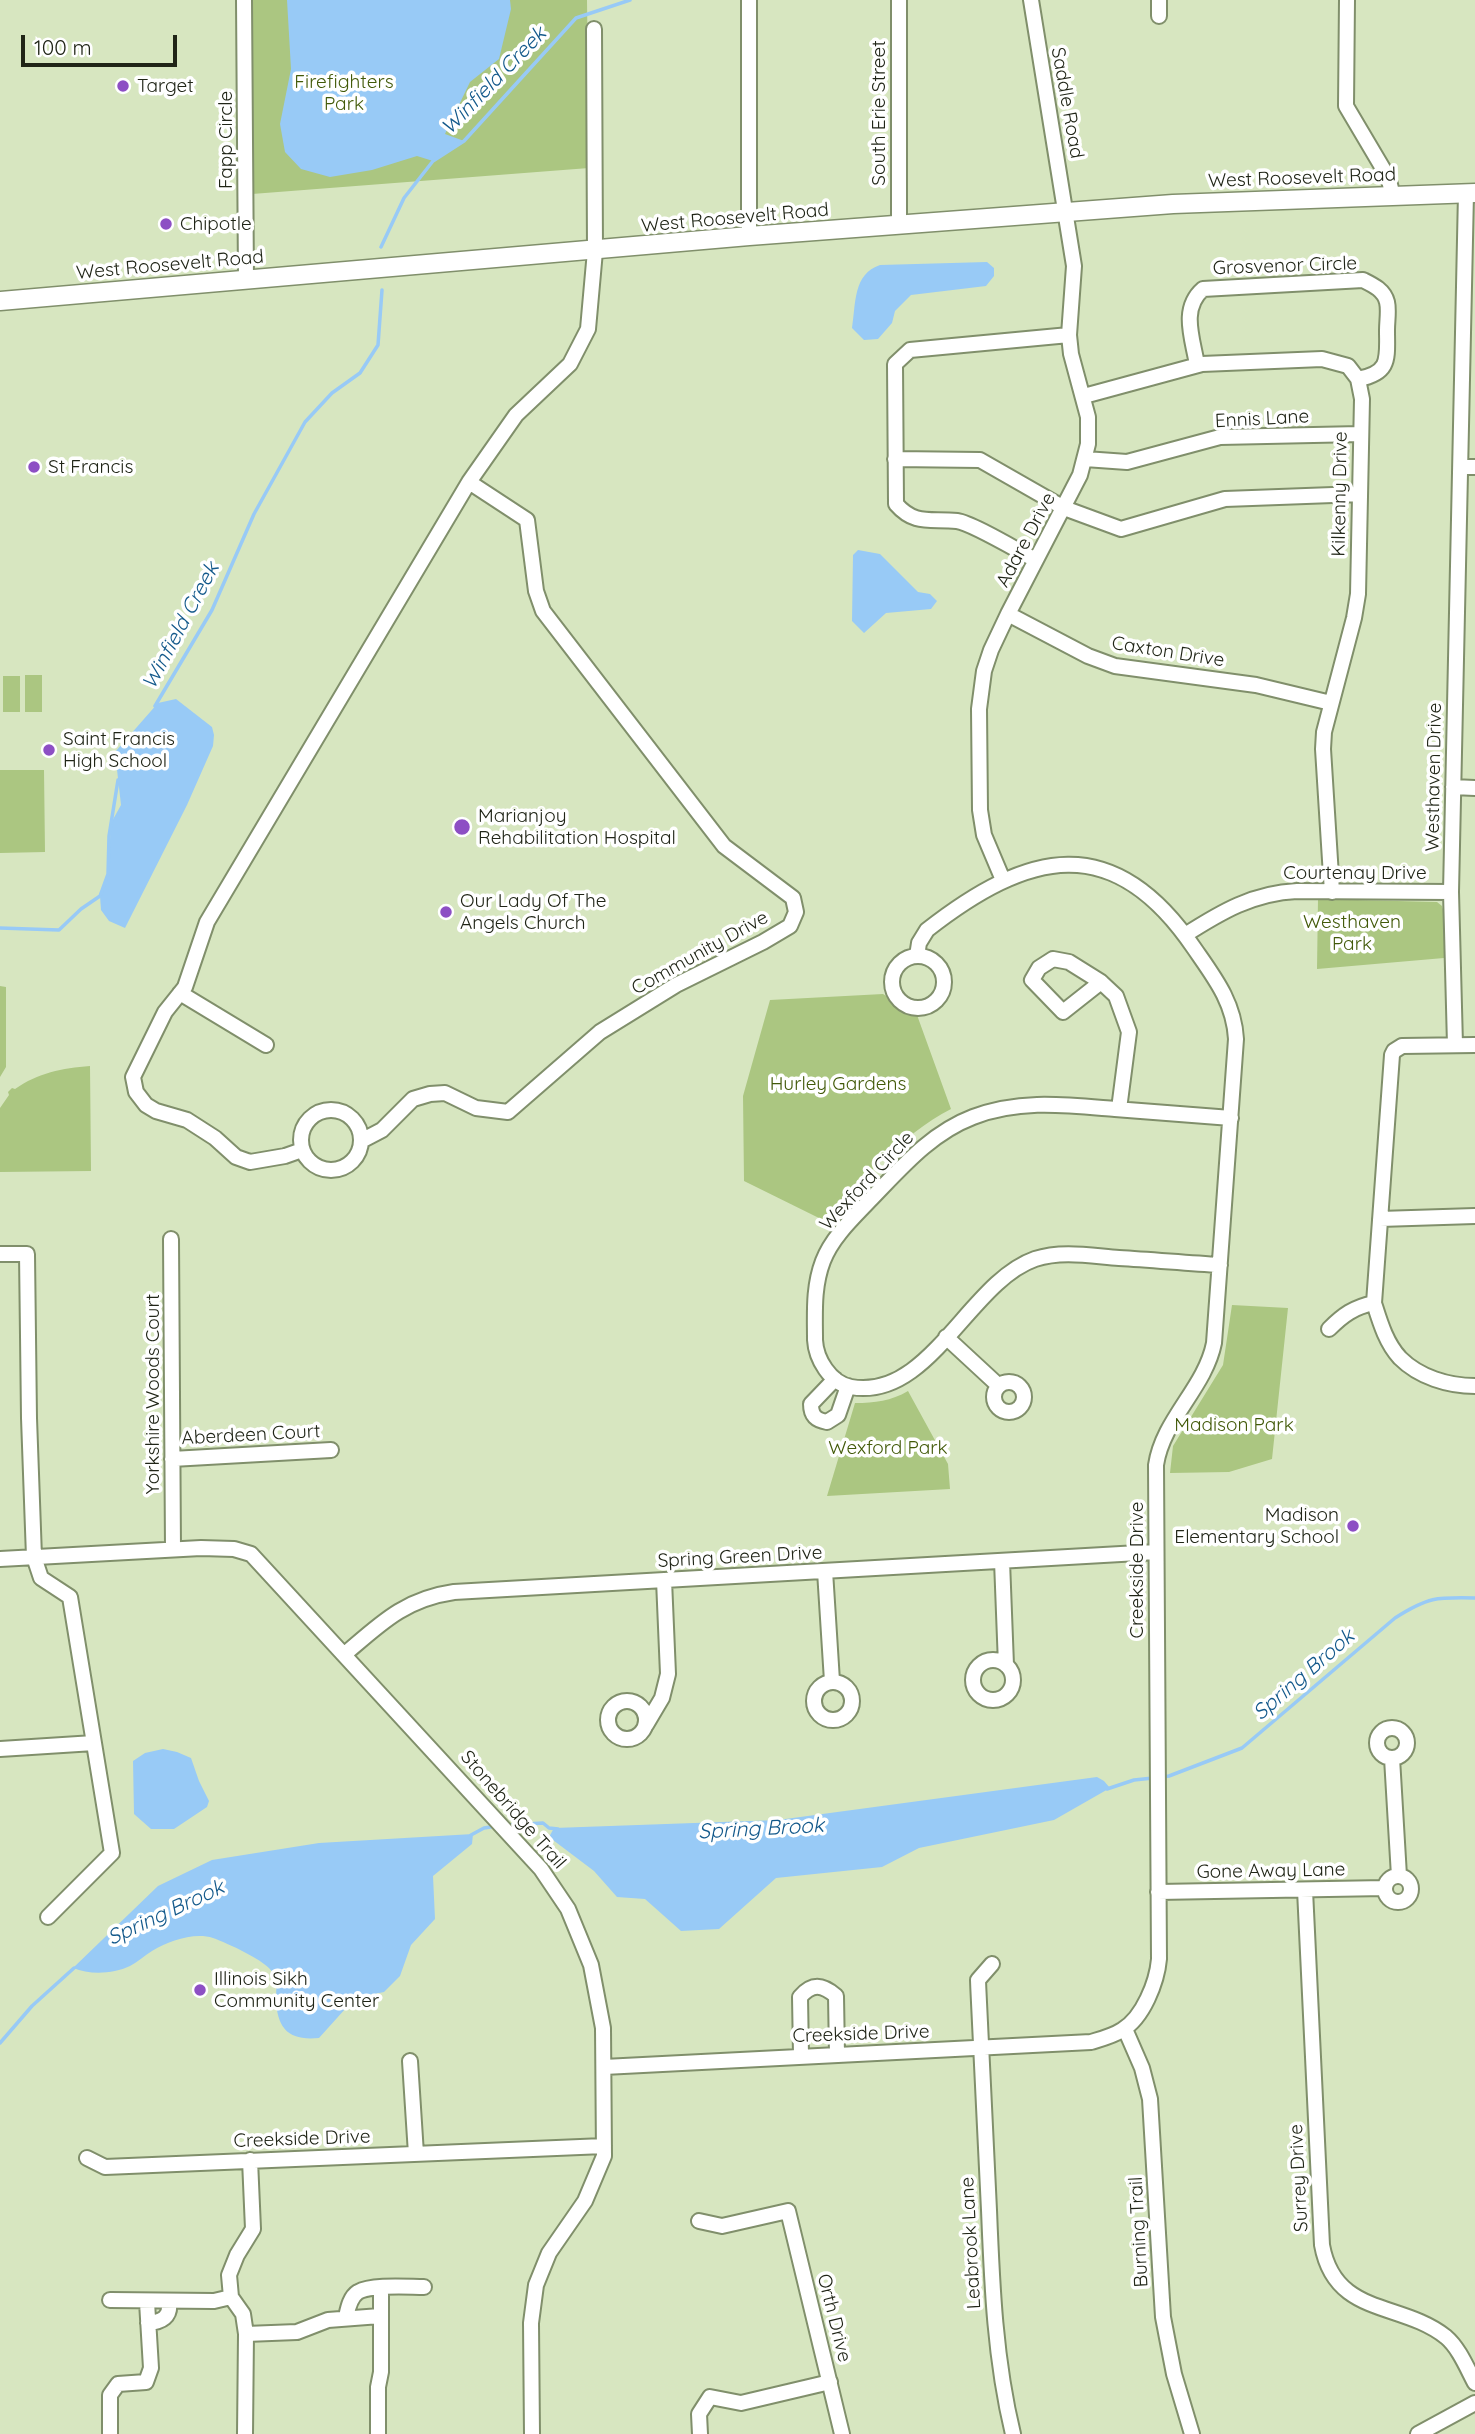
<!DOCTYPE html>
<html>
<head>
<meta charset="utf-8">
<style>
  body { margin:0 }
  #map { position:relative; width:1475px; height:2434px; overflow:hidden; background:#d7e6c0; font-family:Quicksand,sans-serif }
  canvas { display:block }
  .scale { position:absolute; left:21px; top:35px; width:156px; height:32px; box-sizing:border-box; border:4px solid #202517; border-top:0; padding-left:9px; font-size:21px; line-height:24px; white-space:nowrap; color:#202517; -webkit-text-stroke:5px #fff; paint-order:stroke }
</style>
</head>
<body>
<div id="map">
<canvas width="1475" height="2434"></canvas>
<div class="scale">100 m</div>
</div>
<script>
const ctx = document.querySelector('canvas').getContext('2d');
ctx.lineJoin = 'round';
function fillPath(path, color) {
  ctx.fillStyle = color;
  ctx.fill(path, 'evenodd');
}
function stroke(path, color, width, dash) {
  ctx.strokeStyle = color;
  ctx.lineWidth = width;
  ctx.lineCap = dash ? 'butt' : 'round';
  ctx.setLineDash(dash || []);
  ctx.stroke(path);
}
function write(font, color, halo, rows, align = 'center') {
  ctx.font = font + ' Quicksand,sans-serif';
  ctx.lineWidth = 7;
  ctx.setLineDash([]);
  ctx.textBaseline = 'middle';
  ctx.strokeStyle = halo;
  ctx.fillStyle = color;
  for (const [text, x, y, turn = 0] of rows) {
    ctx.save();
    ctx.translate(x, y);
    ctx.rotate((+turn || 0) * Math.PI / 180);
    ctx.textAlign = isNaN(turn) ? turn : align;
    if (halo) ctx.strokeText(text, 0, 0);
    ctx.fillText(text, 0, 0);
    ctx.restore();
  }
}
fillPath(new Path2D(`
  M251 0H587L589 168 252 194Z
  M25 675H42V712H25Z
  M3 676H20V712H3Z
  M0 770H44L45 852 0 853Z
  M1318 899 1437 902 1442 906 1444 913V958L1317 969Z
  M0 986 6 987V1067L0 1077Z
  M883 994 917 1015 951 1109C901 1135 863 1180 823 1220L744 1181 743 1096 770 1000Z
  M90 1066 91 1171 0 1172V1108L9 1095 8 1092 12 1088 15 1089C38 1073 62 1068 90 1066Z
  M1232 1305 1288 1308 1272 1459 1229 1472 1170 1473 1173 1446 1223 1365Z
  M908 1391 948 1464 950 1489 827 1496 855 1403C875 1403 891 1401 908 1391Z`), '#abc681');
fillPath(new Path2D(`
  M287 0H510L511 9 499 59 470 82 445 134 464 141 433 161 417 156 372 170 330 177 301 169 285 152 280 124 291 69Z
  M987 262 994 268V276L986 286 911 295 895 311 892 323 878 339 864 340 852 328C856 303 853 274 880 265Z
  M858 550 880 554 918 592 930 594 937 601 931 609 886 613 864 633 852 621 853 555Z
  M176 699 212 727 214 735 213 746 187 805 125 928 109 921 101 910 100 896 108 874 111 823 121 805 115 752 158 703Z
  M163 1749 177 1752 191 1758 199 1781 209 1801 207 1807 174 1829H151L134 1814 133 1761 145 1753Z
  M1097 1777 1104 1781 1110 1788 1054 1820 919 1848 882 1867 776 1878 719 1929 681 1931 645 1899 617 1897 594 1871 549 1837 554 1828 778 1820Z
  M473 1834 472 1844 433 1876 435 1919 411 1945 400 1976 384 1992 355 1998 319 2038C289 2041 277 2029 276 1999 276 1991 278 1980 273 1973 267 1961 227 1943 213 1938 194 1932 169 1941 152 1951 145 1955 138 1962 130 1966 113 1974 90 1975 73 1968L158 1886 212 1860 319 1843Z`), '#98caf6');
stroke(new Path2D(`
  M381 247 404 198 433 161 464 141 576 18 630 0
  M155 706 212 610 254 514 305 422 332 393 360 373 378 345 382 290
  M0 928 59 930 81 909 100 896 108 874 109 836 118 780
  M1161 1777 1169 1776 1242 1748 1395 1618C1428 1597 1436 1597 1475 1598
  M1107 1789 1134 1780 1153 1778
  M508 1825 543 1823 549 1828 558 1829
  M471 1835 484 1828 497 1826
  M0 2043 32 2006 74 1968`), '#98caf6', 3.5);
const minor = new Path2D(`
  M244 0 246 280
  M749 0V236
  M1159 0V16
  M1347 0 1346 106 1388 177 1393 196
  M899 226V0
  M1197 365C1193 339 1180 309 1203 289L1363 280C1373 285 1384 290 1387 302 1389 310 1387 321 1387 330 1387 358 1391 373 1358 379
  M1084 396 1202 364 1322 359 1348 366 1358 379 1362 399 1358 594 1354 618 1324 732 1323 749 1332 892
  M895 459 980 460 1064 508 1121 529 1225 499 1360 494
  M1085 459 1127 462 1220 437 1360 434
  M1461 467H1475
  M469 482 516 415 570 364 588 329 595 251 594 29
  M1036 560C1020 552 972 523 957 521 931 518 915 526 896 504L895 364 910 350 1069 335
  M1008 614 1088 656 1115 666 1256 685 1331 703
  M1453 787 1475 788
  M1003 880 984 835 980 810 979 709 984 671 991 650 1008 614 1080 475 1088 444V417L1071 354 1069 335 1074 266 1031 0
  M1185 935C1221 912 1253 893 1297 891L1451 892
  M892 982a26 26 0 1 1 52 0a26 26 0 1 1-52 0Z
  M1053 959 1069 962 1101 982 1063 1012 1032 980 1039 968Z
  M1101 982 1116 996 1129 1032 1119 1109
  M180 993 266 1045
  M1455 1045 1451 892 1466 193
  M1475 1045 1402 1046 1394 1051 1392 1055 1374 1303C1380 1322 1386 1343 1400 1358 1419 1377 1448 1386 1475 1386
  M301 1140a30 30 0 1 1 60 0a30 30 0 1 1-60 0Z
  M302 1150 285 1156 250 1162 236 1157 215 1138 187 1120 156 1111 146 1105 136 1092 133 1077 165 1012 185 987 207 922 469 482 527 520 536 591 543 611 724 846 793 898 796 912 790 926 763 942 676 985 600 1032 508 1112 476 1108 445 1093 430 1094 413 1099 382 1130 361 1141
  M1380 1219 1475 1216
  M171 1239 173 1549
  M0 1254H27L29 1418 34 1557 41 1578 70 1597 112 1853 48 1917
  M1220 1265C1186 1263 1153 1260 1119 1258 1092 1256 1062 1250 1035 1259 969 1282 929 1401 851 1387 830 1383 816 1359 815 1340 815 1313 813 1287 823 1261 832 1237 854 1217 871 1199 902 1167 931 1133 973 1117 1020 1099 1066 1105 1115 1109 1153 1112 1192 1115 1231 1118
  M1329 1329C1343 1315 1354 1307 1374 1303
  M946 1337 999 1386
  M835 1379 811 1404C811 1416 816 1420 827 1422L838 1415 848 1386
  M994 1397a15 15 0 1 1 30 0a15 15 0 1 1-30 0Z
  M172 1459 331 1450
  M0 1559 201 1548 234 1549 251 1554 541 1869 568 1909 591 1965 603 2028 604 2156 585 2201 549 2253 536 2285 531 2323 532 2434
  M1002 1561 1006 1665
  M825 1571 832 1681
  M345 1654C381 1623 405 1599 454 1592L1156 1552
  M973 1680a20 20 0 1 1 40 0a20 20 0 1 1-40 0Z
  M814 1701a19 19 0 1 1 38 0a19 19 0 1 1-38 0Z
  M608 1720a19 19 0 1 1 38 0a19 19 0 1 1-38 0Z
  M646 1725 662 1698 668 1674 664 1580
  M1377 1743a15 15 0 1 1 30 0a15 15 0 1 1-30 0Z
  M0 1749 94 1743
  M1392 1758 1399 1876
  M1385 1889a13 13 0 1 1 26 0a13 13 0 1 1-26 0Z
  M1305 1890 1322 2245C1335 2317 1401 2301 1446 2337 1459 2348 1467 2368 1475 2383
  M1158 1892 1385 1888
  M992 1964 978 1980C981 2057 985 2134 989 2210 992 2286 995 2360 1013 2434
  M1125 2029 1142 2068 1150 2099 1163 2317 1174 2374 1192 2434
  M801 2055 800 1997C812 1983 822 1984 836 1996L837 2055
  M410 2061 416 2154
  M604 2067 1091 2042C1101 2039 1113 2036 1122 2030 1143 2018 1157 1982 1159 1959L1156 1465C1163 1419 1205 1388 1214 1343L1236 1039C1234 1002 1214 977 1194 948 1113 829 1028 851 927 930L919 943 917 956
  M87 2158 105 2167 604 2146
  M699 2221 722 2226 788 2211 842 2434
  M110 2300 214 2301 231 2297
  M346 2317C348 2308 350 2297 358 2292 372 2284 408 2287 424 2287
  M148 2323C162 2322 171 2317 169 2302
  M246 2334 297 2332 328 2320 380 2316
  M110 2434V2395L118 2384 146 2382 151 2368 147 2302
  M245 2434 246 2334 243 2314 231 2297 229 2275 237 2255 253 2229 250 2160
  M378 2434V2387L381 2372V2288
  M700 2434 699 2414 710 2397 741 2403 830 2382
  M1418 2434 1475 2403`);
const major = new Path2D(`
  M0 301 749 236 1173 204 1475 193`);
stroke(minor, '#808f6b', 18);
stroke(major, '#808f6b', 21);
stroke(minor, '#fff', 14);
stroke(major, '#fff', 18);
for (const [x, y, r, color] of [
  [123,86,7,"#8d4fc4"],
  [166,224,7,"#8d4fc4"],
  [34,467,7,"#8d4fc4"],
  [49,750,7,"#8d4fc4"],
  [462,827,9,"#8d4fc4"],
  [446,912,7,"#8d4fc4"],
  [1353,1526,7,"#8d4fc4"],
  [200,1990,7,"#8d4fc4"]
]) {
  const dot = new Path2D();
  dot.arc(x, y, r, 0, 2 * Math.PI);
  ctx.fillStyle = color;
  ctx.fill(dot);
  stroke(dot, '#fff', 2.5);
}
write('19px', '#425a09', '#fff', [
  ["Firefighters",344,82],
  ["Park",344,104],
  ["Westhaven",1352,922],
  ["Park",1352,944],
  ["Hurley Gardens",838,1084],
  ["Madison Park",1234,1425],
  ["Wexford Park",888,1448]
]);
write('19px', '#202517', '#fff', [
  ["Target",137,86],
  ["Chipotle",180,224],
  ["St Francis",48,467],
  ["Saint Francis",63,739],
  ["High School",63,761],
  ["Marianjoy",478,816],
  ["Rehabilitation Hospital",478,838],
  ["Our Lady Of The",460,901],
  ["Angels Church",460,923],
  ["Madison",1339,1515,"right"],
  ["Elementary School",1339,1537,"right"],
  ["Illinois Sikh",214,1979],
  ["Community Center",214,2001]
], 'left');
write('19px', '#202517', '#fff', [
  ["Saddle Road",1067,103,80],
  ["South Erie Street",879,113,-90],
  ["Fapp Circle",226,140,-90],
  ["West Roosevelt Road",1302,178,-2],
  ["West Roosevelt Road",735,218,-5],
  ["West Roosevelt Road",170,265,-5],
  ["Grosvenor Circle",1285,266,-2],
  ["Ennis Lane",1262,419,-3],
  ["Kilkenny Drive",1340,494,-89],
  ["Adare Drive",1026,540,-62],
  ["Caxton Drive",1168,652,9],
  ["Westhaven Drive",1434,777,-89],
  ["Courtenay Drive",1355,873],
  ["Community Drive",700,953,-29],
  ["Wexford Circle",867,1181,-47],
  ["Yorkshire Woods Court",153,1394,-90],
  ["Aberdeen Court",251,1435,-3],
  ["Spring Green Drive",740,1557,-3],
  ["Creekside Drive",1137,1570,-90],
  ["Stonebridge Trail",513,1810,49],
  ["Gone Away Lane",1271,1871,-1],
  ["Creekside Drive",861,2034,-2],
  ["Creekside Drive",302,2139,-2],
  ["Surrey Drive",1299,2178,-93],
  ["Burning Trail",1139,2232,-93],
  ["Leabrook Lane",971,2243,-93],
  ["Orth Drive",834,2318,76]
]);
write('italic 21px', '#13598b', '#fff', [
  ["Winfield Creek",494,81,-46],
  ["Winfield Creek",181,626,-62],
  ["Spring Brook",1304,1675,-41],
  ["Spring Brook",761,1829,-3],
  ["Spring Brook",166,1913,-25]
]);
</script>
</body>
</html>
